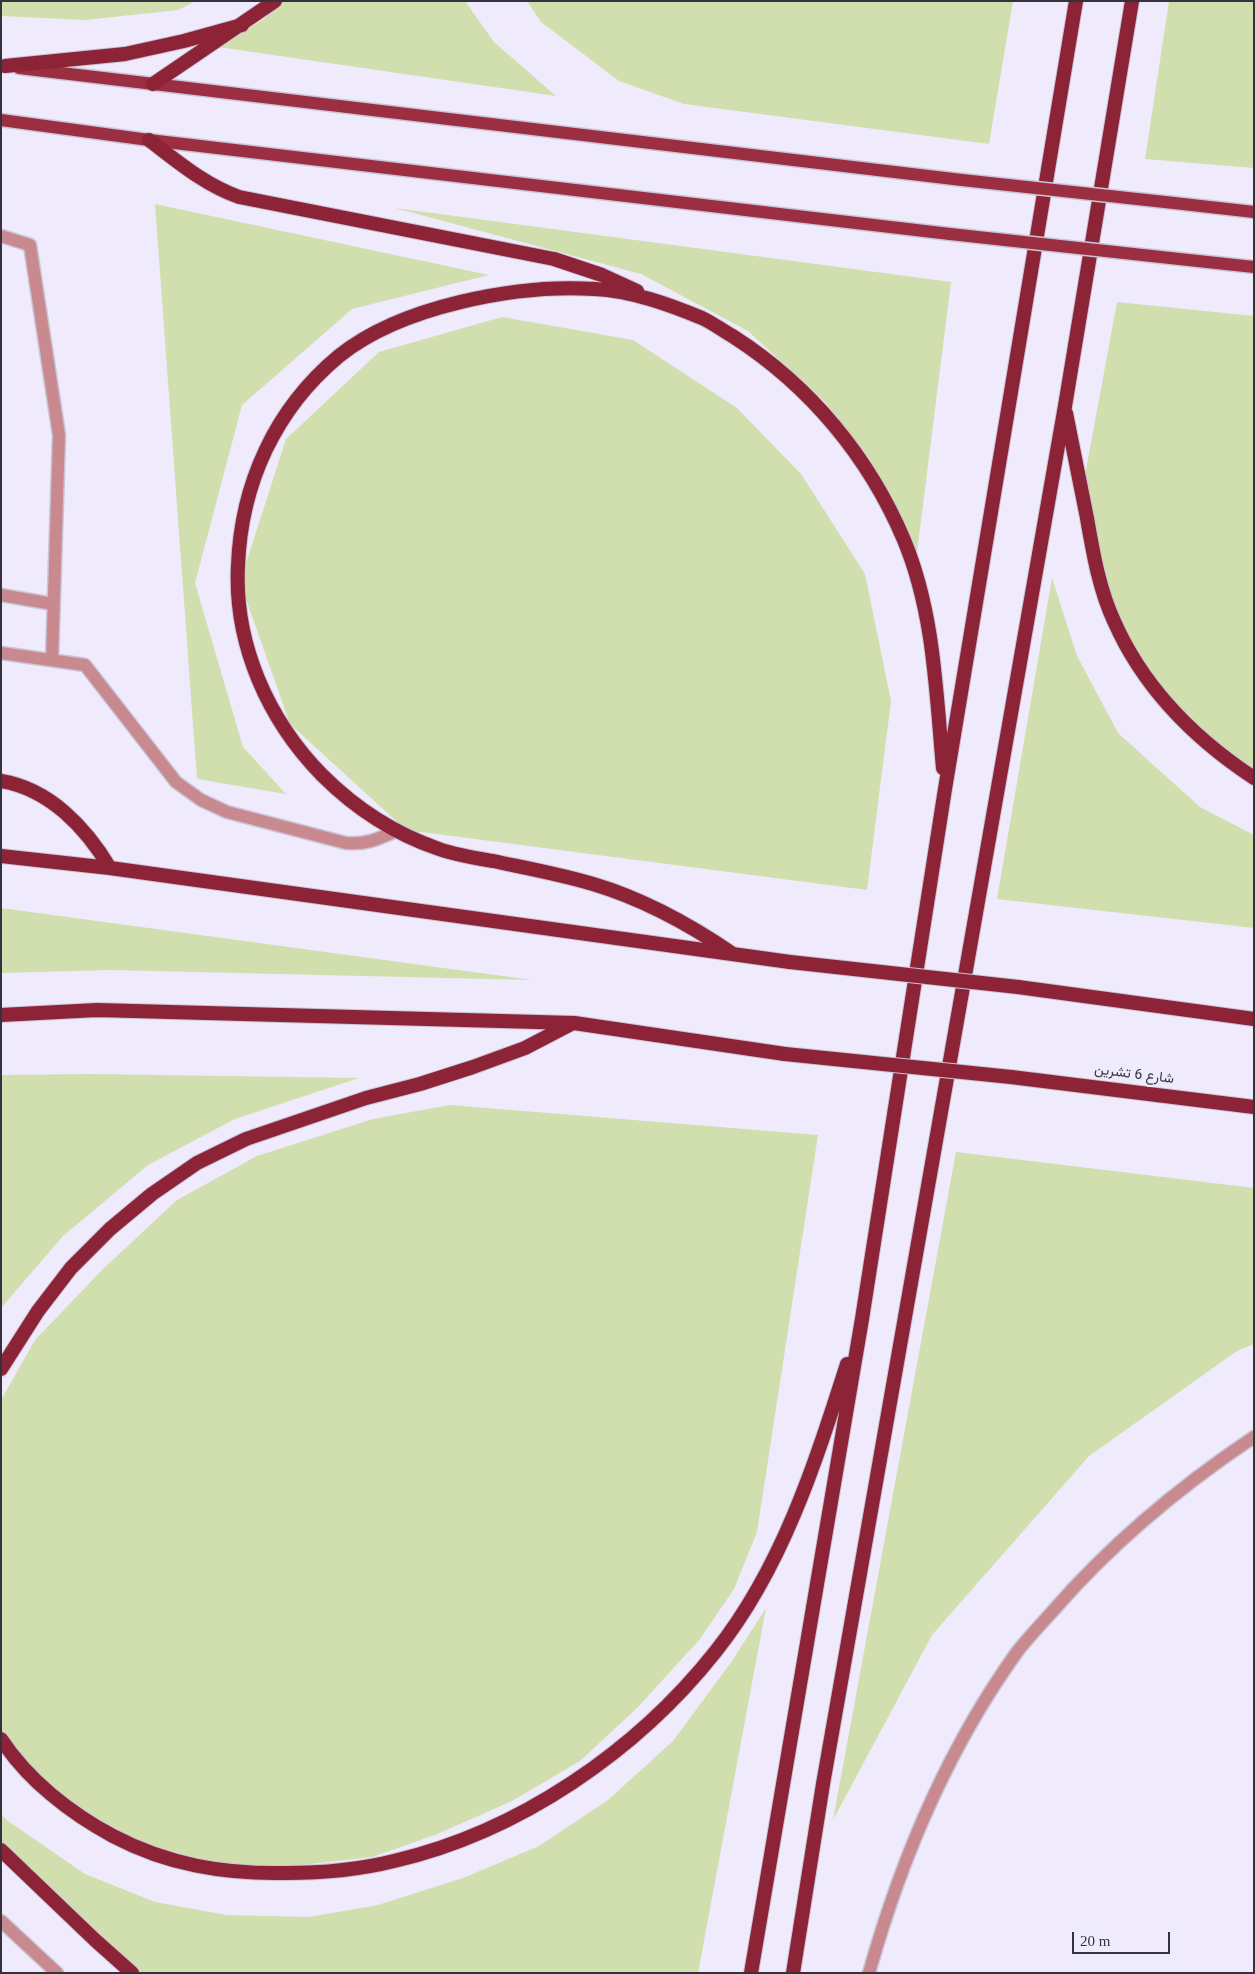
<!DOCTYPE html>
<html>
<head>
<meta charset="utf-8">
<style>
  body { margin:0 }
  #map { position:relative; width:1255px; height:1974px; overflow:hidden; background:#efebfd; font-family:Georgia,serif }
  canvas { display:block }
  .frame { position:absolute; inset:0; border:2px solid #34323d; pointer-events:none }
  .scale { position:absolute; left:1072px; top:1932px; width:98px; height:22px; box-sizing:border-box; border:2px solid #34323d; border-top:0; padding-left:6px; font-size:15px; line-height:18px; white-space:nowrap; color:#34323d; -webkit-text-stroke:4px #efebfd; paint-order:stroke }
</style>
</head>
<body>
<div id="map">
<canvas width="1255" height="1974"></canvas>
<div class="frame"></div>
<div class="scale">20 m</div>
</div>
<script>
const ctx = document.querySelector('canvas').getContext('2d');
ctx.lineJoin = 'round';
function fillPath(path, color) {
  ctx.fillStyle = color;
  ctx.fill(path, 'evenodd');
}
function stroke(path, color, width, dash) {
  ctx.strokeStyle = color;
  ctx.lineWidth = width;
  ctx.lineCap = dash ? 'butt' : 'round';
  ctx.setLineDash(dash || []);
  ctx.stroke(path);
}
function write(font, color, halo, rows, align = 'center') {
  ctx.font = font + ' Georgia,Vazirmatn,serif';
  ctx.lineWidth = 4.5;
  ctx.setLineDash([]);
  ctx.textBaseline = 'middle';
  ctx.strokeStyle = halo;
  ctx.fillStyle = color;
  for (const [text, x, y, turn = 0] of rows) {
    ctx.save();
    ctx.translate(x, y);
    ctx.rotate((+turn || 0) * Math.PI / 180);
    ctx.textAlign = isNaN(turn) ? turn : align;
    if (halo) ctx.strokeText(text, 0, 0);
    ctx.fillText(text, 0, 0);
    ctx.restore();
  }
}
fillPath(new Path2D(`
  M1 1H196L178 10 85 20 1 16Z
  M283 1H465L494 42 556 96 218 47 264 19Z
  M527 1H1013L989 144 684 104 619 81 541 22Z
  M1169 1H1254V168L1145 159Z
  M155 204 489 275 352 309 242 405 195 583 243 747 286 794 197 779Z
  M395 208 951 282 915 568 888 490 825 402 748 331 641 274Z
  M1117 302 1254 316V775L1159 695 1118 637 1084 481Z
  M502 317 633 340 737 408 801 474 865 574 891 701 867 890 406 830 290 724 240 582 286 439 379 352Z
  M1052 578 1077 656 1118 733 1200 807 1254 835V928L997 899Z
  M1 908 532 980 111 970 1 973Z
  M93 1074 359 1078 235 1119 148 1165 63 1236 1 1308V1075Z
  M450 1105 818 1135 757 1532 734 1589 700 1639 638 1707 580 1761 512 1801 435 1835 372 1857 301 1865H235L171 1854 111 1835 39 1787 1 1741V1400L35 1340 103 1269 177 1200 257 1156 373 1119Z
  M956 1152 1254 1188V1344L1237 1351 1089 1456 932 1635 833 1820Z
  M766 1608 698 1973H137L1 1850V1814L8 1821 85 1874 155 1902 226 1915 309 1917 378 1905 463 1878 539 1846 608 1800 673 1741 732 1661Z`), '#d0dfad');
const service = new Path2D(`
  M1 236 30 245 59 435 52 660
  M1 595 53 604
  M1 653 85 665 176 782 201 800 227 812 346 843C366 845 378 839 396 831`);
const tertiary = new Path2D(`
  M1 1921 57 1973
  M869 1973C901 1859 948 1748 1017 1652 1028 1638 1040 1625 1052 1612 1111 1544 1179 1487 1254 1437`);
const primary = new Path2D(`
  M19 68 962 180
  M1 120 149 140 950 234
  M1174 203 1254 212
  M1170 258 1254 267`);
const trunk = new Path2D(`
  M5 66 125 54 184 41 242 25
  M153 84 275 1
  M149 140C178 162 205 185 239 197L554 259 602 275 637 291
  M1066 413C1073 448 1080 483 1087 518 1093 552 1099 589 1114 621 1143 687 1195 739 1254 778
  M1 781C50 789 86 828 110 868
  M1 856 110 868 790 962
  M733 954C689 924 644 899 593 884 560 874 526 868 493 861 475 858 456 855 439 849 395 834 355 808 322 775 268 720 234 644 238 566 241 484 275 409 339 356 401 306 517 284 595 289 632 291 668 304 702 318 713 323 723 331 734 337 810 386 869 457 904 540 934 612 936 691 943 768
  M1018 987 1254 1019
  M1 1015 97 1010 574 1023 785 1054
  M1011 1077 1254 1107
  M1 1369 38 1311 71 1268 110 1229 152 1194 197 1163 246 1139 366 1098 420 1084 473 1067 525 1048 573 1023
  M1 1739C28 1780 70 1813 113 1836 168 1865 224 1874 285 1873 322 1873 358 1870 394 1861 519 1832 637 1751 716 1651 782 1568 815 1464 847 1364
  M1 1850 95 1940 132 1973
  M751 1973 862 1319 945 789 1076 1
  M793 1973 823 1784 1065 406 1132 1`);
stroke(service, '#cac6d7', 15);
stroke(tertiary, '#cac6d7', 15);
stroke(primary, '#cac6d7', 15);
stroke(trunk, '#cac6d7', 16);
stroke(service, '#c88a8e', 12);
stroke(tertiary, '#c88a8e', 12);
stroke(primary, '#9b2f41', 12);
stroke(trunk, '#8c2336', 14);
const primaryBridge = new Path2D(`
  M962 180 1174 203
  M950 234 1170 258`);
const trunkBridge = new Path2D(`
  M790 962 1018 987
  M785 1054 1011 1077`);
stroke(primaryBridge, '#cac6d7', 15, []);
stroke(trunkBridge, '#cac6d7', 16, []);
stroke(primaryBridge, '#9b2f41', 12);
stroke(trunkBridge, '#8c2336', 14);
write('14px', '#34323d', '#efebfd', [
  ["شارع 6 تشرين",1134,1076,7]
]);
</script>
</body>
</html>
